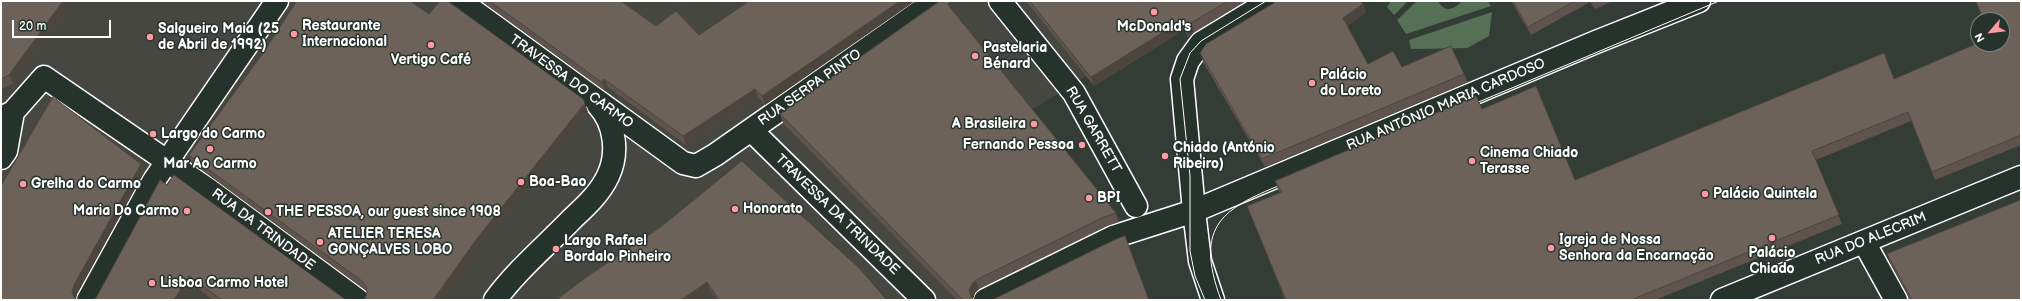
<!DOCTYPE html>
<html>
<head>
<meta charset="utf-8">
<style>
  body { margin:0 }
  #map { position:relative; width:2022px; height:301px; overflow:hidden; background:#343c36; font-family:"Balsamiq Sans",sans-serif }
  canvas { display:block }
  .frame { position:absolute; inset:0; border:2px solid #fff; pointer-events:none }
  .north { position:absolute; left:1970px; top:12px; width:40px; height:40px; box-sizing:border-box; background:#26332d; border:1px solid #7d8581; border-radius:50%; rotate:242deg; font-size:11px; font-weight:700; line-height:16px; text-align:center; color:#fff }
  .north::after { content:''; display:block; margin:auto; width:14px; height:18px; background:#ff9aa2; clip-path:polygon(50% 0,100% 100%,50% 72%,0 100%) }
  .scale { position:absolute; left:12px; top:20px; width:99px; height:18px; box-sizing:border-box; border:2px solid #fff; border-top:0; padding-left:5px; font-size:12px; line-height:14px; white-space:nowrap; color:#fff; -webkit-text-stroke:3px #26332d; paint-order:stroke }
</style>
</head>
<body>
<div id="map">
<canvas width="2022" height="301"></canvas>
<div class="frame"></div>
<div class="north">N</div>
<div class="scale">20 m</div>
</div>
<script>
const ctx = document.querySelector('canvas').getContext('2d');
ctx.lineJoin = 'round';
function fillPath(path, color) {
  ctx.fillStyle = color;
  ctx.fill(path, 'evenodd');
}
function stroke(path, color, width, dash) {
  ctx.strokeStyle = color;
  ctx.lineWidth = width;
  ctx.lineCap = dash ? 'butt' : 'round';
  ctx.setLineDash(dash || []);
  ctx.stroke(path);
}
function write(font, color, halo, rows, align = 'center') {
  ctx.font = font + ' "Balsamiq Sans",sans-serif';
  ctx.lineWidth = 3;
  ctx.setLineDash([]);
  ctx.textBaseline = 'middle';
  ctx.strokeStyle = halo;
  ctx.fillStyle = color;
  for (const [text, x, y, turn = 0] of rows) {
    ctx.save();
    ctx.translate(x, y);
    ctx.rotate((+turn || 0) * Math.PI / 180);
    ctx.textAlign = isNaN(turn) ? turn : align;
    if (halo) ctx.strokeText(text, 0, 0);
    ctx.fillText(text, 0, 0);
    ctx.restore();
  }
}
fillPath(new Path2D(`
  M1 1H1206L1016 120 1102 229 1126 300H119L1 238Z`), '#454740');
fillPath(new Path2D(`
  M1391 1H1408L1394 15 1387 7Z
  M1417 1H1438C1444 13 1454 10 1462 1H1488L1491 6 1406 34 1397 20Z
  M1492 12 1489 36 1467 48 1411 49 1409 40Z`), '#567056');
const minor = new Path2D(`
  M460 1 683 163 696 166 715 155 935 1
  M1000 1 1074 93 1136 206
  M1 118 13 112 44 77 209 190 358 300
  M751 130 924 300
  M1 158 6 151 13 112
  M1864 242 1896 300
  M88 300 153 182 277 1
  M495 300C517 270 547 245 573 218 586 206 600 193 608 176 619 153 615 123 598 105
  M985 300 1113 237 1194 211 1596 42 1699 1
  M1213 300 1200 261 1194 211 1182 79 1188 61 1201 43 1270 1`);
const major = new Path2D(`
  M1722 300 2021 177`);
stroke(minor, '#fff', 25);
stroke(major, '#fff', 25);
stroke(minor, '#26332d', 22);
stroke(major, '#26332d', 22);
stroke(new Path2D(`
  M1469 106 1719 1
  M1205 300 1195 276 1190 251V176L1180 79 1190 53 1201 41 1266 1
  M1221 300C1193 224 1223 208 1288 182`), '#fff', 1);
fillPath(new Path2D(`
  M1 1H73L13 83 1 90Z
  M481 1H621L656 26 699 35 749 1H915L765 105 758 97 686 145 608 87 605 91Z
  M1026 1H1246L1194 32 1189 38 1184 30 1094 86Z
  M1511 1H1613L1595 9 1590 2 1531 35Z
  M1976 1H2021V145L1935 180 1911 121 1816 160 1842 224 1655 300H1285L1247 206 1280 193 1278 189 1275 181 1482 109 1575 180 1894 79 2002 44V20H1983Z
  M449 2 588 112 482 244 365 299 367 292 365 290 192 163 189 155Z
  M1363 4 1366 13 1347 26 1368 64 1464 74 1468 82 1265 167 1203 62 1200 53Z
  M780 114 1116 213 1119 222 1107 226 979 289 975 293 973 299V300H957L783 123Z
  M167 185 346 300H213L192 284 96 298Z
  M662 226 887 300H717L710 290Z
  M1887 254 2021 300H1910L1890 263Z`), '#5e544d');
fillPath(new Path2D(`
  M63 1H73L13 83 9 75Z
  M900 1H915L765 105 762 96Z
  M1363 4 1366 13 1346 27 1343 18Z
  M1181 21 1184 30 1094 86 1091 77Z
  M1191 23 1194 32 1189 38 1186 29Z
  M604 79 608 87 605 91 602 82Z
  M755 89 758 97 686 145 683 136Z
  M585 103 588 112 482 244 442 300H433L479 236Z
  M141 164 144 173 77 294 76 300H75L72 292 74 285Z
  M189 276 192 284 182 300H174Z
  M976 280 979 289 975 293 973 299 971 297 969 290 972 284Z
  M707 282 710 290 695 300H681Z`), '#4c453e');
const building = new Path2D(`
  M1 1H63L9 75 1 79Z
  M297 1H410L429 14 440 1H449V2L583 99 585 103 479 236 433 300H363L365 299 367 292 366 286 362 281 189 155 261 56Z
  M490 1H621L656 26 676 11 699 35 749 1H900L762 96 755 89 683 136 604 79 602 82Z
  M940 1H945L1116 213 1104 217 976 280 972 284 969 290 971 297 973 300H963L780 114Z
  M1030 1H1228L1191 23 1186 29 1181 21 1091 77Z
  M1275 1H1361L1363 4 1343 18 1368 64 1393 51 1402 67 1451 46 1464 74 1262 159 1200 53 1206 44 1274 3Z
  M1513 1H1575L1528 27Z
  M1976 1H2021V135L1932 172 1908 112 1812 151 1839 215 1631 300H1286L1247 206 1282 192 1275 181 1476 96 1482 109 1536 86 1575 180 1884 53 1894 79 1978 43V44H2002V20H1984Z
  M53 97 141 164 74 285 72 292 74 297 77 300H1V186Z
  M742 161 859 268 887 300H719L707 282 681 300H556L585 278 662 226Z
  M174 175 346 300H222L189 276 174 300H93L96 298 160 180 167 185Z
  M2021 200V300H1912L1887 254Z
  M1125 236 1149 300H992L1114 240Z`);
fillPath(building, '#6d6259');
stroke(building, '#4c453e', 1);
for (const [x, y, r, color] of [
  [1154,12,4,"#ff9aa2"],
  [294,34,4,"#ff9aa2"],
  [150,37,4,"#ff9aa2"],
  [431,45,4,"#ff9aa2"],
  [975,56,4,"#ff9aa2"],
  [1312,83,4,"#ff9aa2"],
  [1034,124,4,"#ff9aa2"],
  [153,134,4,"#ff9aa2"],
  [1082,145,4,"#ff9aa2"],
  [210,149,4,"#ff9aa2"],
  [1165,156,4,"#ff9aa2"],
  [1472,161,4,"#ff9aa2"],
  [521,182,4,"#ff9aa2"],
  [23,184,4,"#ff9aa2"],
  [1705,194,4,"#ff9aa2"],
  [1089,198,4,"#ff9aa2"],
  [735,209,4,"#ff9aa2"],
  [187,211,4,"#ff9aa2"],
  [268,212,4,"#ff9aa2"],
  [1772,238,4,"#ff9aa2"],
  [320,242,4,"#ff9aa2"],
  [1551,248,4,"#ff9aa2"],
  [556,249,4,"#ff9aa2"],
  [152,283,4,"#ff9aa2"]
]) {
  const dot = new Path2D();
  dot.arc(x, y, r, 0, 2 * Math.PI);
  ctx.fillStyle = color;
  ctx.fill(dot);
  stroke(dot, '#26332d', 1.5);
}
write('bold 14px', '#fff', '#26332d', [
  ["Restaurante",302,26],
  ["Internacional",302,42],
  ["McDonald's",1154,27,"center"],
  ["Salgueiro Maia (25",158,29],
  ["de Abril de 1992)",158,45],
  ["Pastelaria",983,48],
  ["Bénard",983,64],
  ["Vertigo Café",431,60,"center"],
  ["Palácio",1320,75],
  ["do Loreto",1320,91],
  ["A Brasileira",1026,124,"right"],
  ["Largo do Carmo",161,134],
  ["Fernando Pessoa",1074,145,"right"],
  ["Chiado (António",1173,148],
  ["Ribeiro)",1173,164],
  ["Cinema Chiado",1480,153],
  ["Terasse",1480,169],
  ["Mar Ao Carmo",210,164,"center"],
  ["Boa-Bao",529,182],
  ["Grelha do Carmo",31,184],
  ["Palácio Quintela",1713,194],
  ["BPI",1097,198],
  ["Honorato",743,209],
  ["Maria Do Carmo",179,211,"right"],
  ["THE PESSOA, our guest since 1908",276,212],
  ["ATELIER TERESA",328,234],
  ["GONÇALVES LOBO",328,250],
  ["Igreja de Nossa",1559,240],
  ["Senhora da Encarnação",1559,256],
  ["Largo Rafael",564,241],
  ["Bordalo Pinheiro",564,257],
  ["Palácio",1772,253,"center"],
  ["Chiado",1772,269,"center"],
  ["Lisboa Carmo Hotel",160,283]
], 'left');
write('14px', '#fff', '#26332d', [
  ["TRAVESSA DO CARMO",571,82,36],
  ["RUA SERPA PINTO",810,88,-35],
  ["RUA ANTÓNIO MARIA CARDOSO",1446,105,-23],
  ["RUA GARRETT",1093,130,60],
  ["TRAVESSA DA TRINDADE",837,215,44],
  ["RUA DA TRINDADE",263,230,37],
  ["RUA DO ALECRIM",1871,239,-22]
]);
</script>
</body>
</html>
